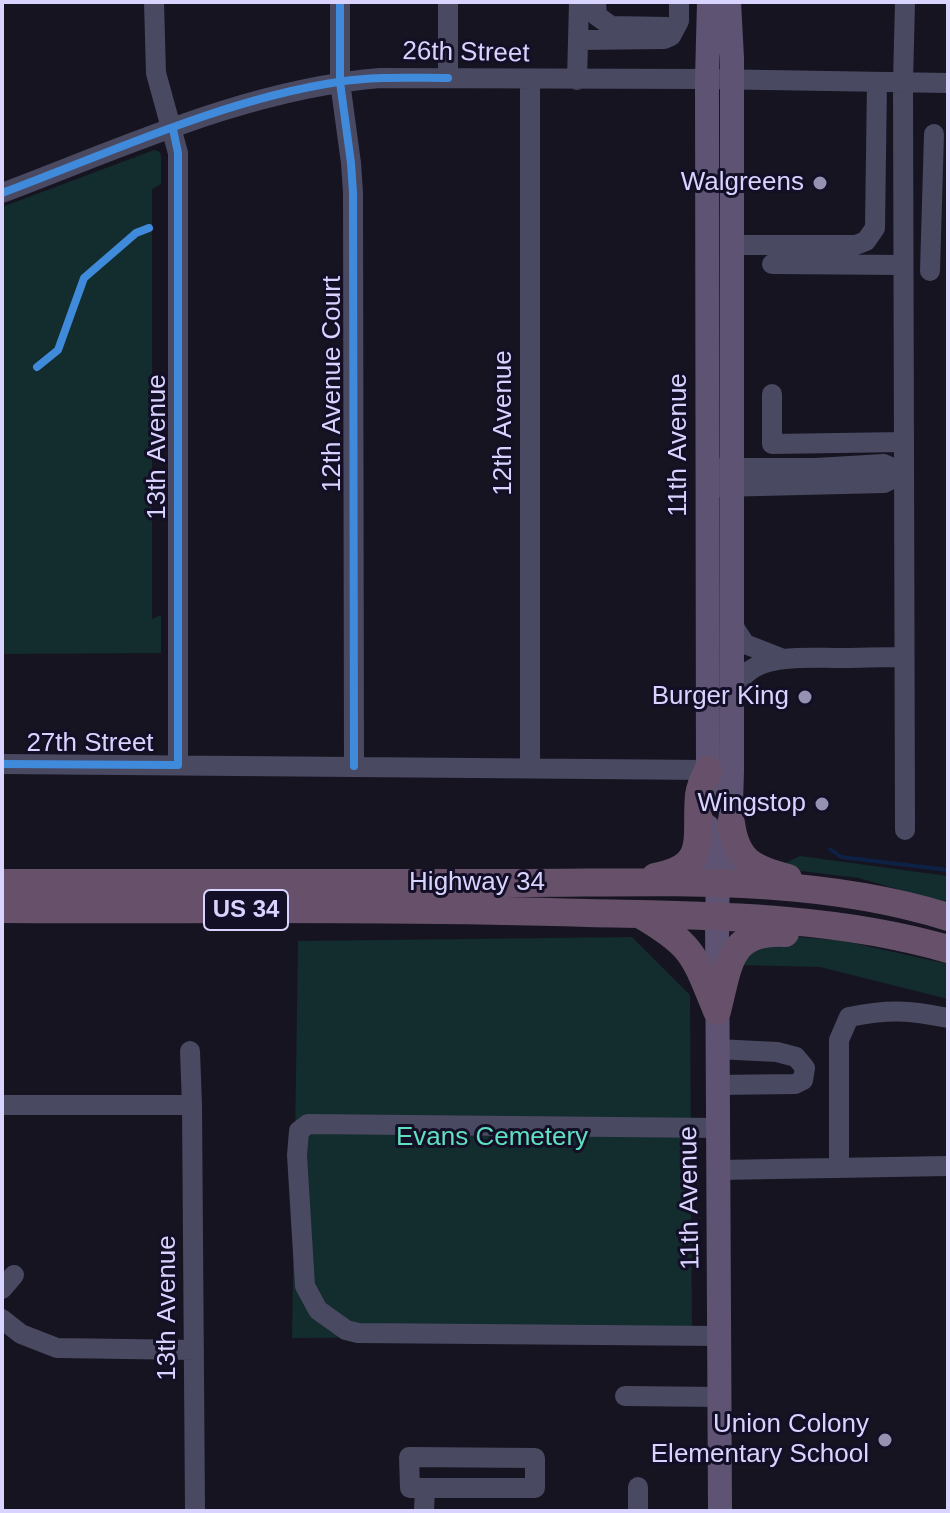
<!DOCTYPE html>
<html>
<head>
<meta charset="utf-8">
<style>
  body { margin:0 }
  #map { position:relative; width:950px; height:1513px; overflow:hidden; background:#161421; font-family:Helvetica,sans-serif }
  canvas { display:block }
  .frame { position:absolute; inset:0; border:4px solid #d9d4ff; pointer-events:none }
</style>
</head>
<body>
<div id="map">
<canvas width="950" height="1513"></canvas>
<div class="frame"></div>
</div>
<script>
const ctx = document.querySelector('canvas').getContext('2d');
ctx.lineJoin = 'round';
function fillPath(path, color) {
  ctx.fillStyle = color;
  ctx.fill(path, 'evenodd');
}
function stroke(path, color, width, dash) {
  ctx.strokeStyle = color;
  ctx.lineWidth = width;
  ctx.lineCap = dash ? 'butt' : 'round';
  ctx.setLineDash(dash || []);
  ctx.stroke(path);
}
function write(font, color, halo, rows, align = 'center') {
  ctx.font = font + ' Helvetica,sans-serif';
  ctx.lineWidth = 6;
  ctx.setLineDash([]);
  ctx.textBaseline = 'middle';
  ctx.strokeStyle = halo;
  ctx.fillStyle = color;
  for (const [text, x, y, turn = 0] of rows) {
    ctx.save();
    ctx.translate(x, y);
    ctx.rotate((+turn || 0) * Math.PI / 180);
    ctx.textAlign = isNaN(turn) ? turn : align;
    if (halo) ctx.strokeText(text, 0, 0);
    ctx.fillText(text, 0, 0);
    ctx.restore();
  }
}
fillPath(new Path2D(`
  M154 150 160 152 161 156V184L152 189V619L161 615V653L2 654V207Z
  M800 856 948 876V904L859 878 775 868Z
  M789 936 844 941 948 964V999L820 967 739 965 744 953Z
  M632 937 690 995 692 1336 292 1338 298 941Z`), '#132c2d');
stroke(new Path2D(`
  M830 849 841 857 948 870`), '#0d2144', 4);
stroke(new Path2D(`
  M154 2 156 73 178 153V765
  M340 2V82L351 163 353 193 354 766
  M596 2 597 16 611 26 667 27
  M578 40 664 39 671 36 679 21V2
  M448 78V2
  M530 80V767
  M577 80 579 2
  M2 193C124 147 248 89 380 78L707 79 948 83
  M732 245H856L866 241 875 228 877 82
  M772 264 903 265
  M930 271 934 134
  M772 394V444L903 442
  M718 468H816L884 464 904 473
  M719 487 884 483 904 473
  M732 624 745 644 781 658
  M733 696C743 652 801 658 835 658 858 658 881 657 904 657
  M2 764 708 770
  M905 830 903 82 905 2
  M717 1049 777 1052 796 1057 805 1068 803 1080 795 1084 717 1085
  M190 1051 192 1105 195 1511
  M2 1105H192
  M718 1128 308 1124 299 1131 297 1155 305 1286 318 1310 346 1330 358 1333 720 1336
  M839 1166V1040L849 1017C888 1009 909 1010 948 1018
  M718 1170 948 1166
  M2 1289 14 1275
  M2 1319 21 1334 57 1348 194 1350
  M625 1396 720 1397
  M409 1457 535 1458V1488H410Z
  M638 1487V1511
  M424 1511 425 1488`), '#4a4962', 20);
stroke(new Path2D(`
  M708 789 707 79 709 2
  M707 826V871L718 884
  M720 1511 717 916 718 884 729 871 732 771V58L729 2`), '#5e5373', 24);
stroke(new Path2D(`
  M731 823C736 861 753 869 788 878
  M655 877C710 867 695 838 699 795 700 786 704 778 708 770
  M2 883C175 883 349 883 522 883 664 883 811 874 948 917
  M2 909C197 910 393 907 588 913 709 916 830 915 948 949
  M641 915C694 946 694 955 717 1011
  M717 1011C729 965 728 930 785 933`), '#67516a', 28);
stroke(new Path2D(`
  M340 2V82L351 163 353 193 354 766
  M2 193C109 153 225 99 338 82 374 76 412 78 448 78
  M37 367 58 350 84 278 136 233 149 228
  M2 764 178 765V153L173 129`), '#408adc', 8);
for (const [x, y, r, color] of [
  [820,183,8,"#9591b1"],
  [805,697,8,"#9591b1"],
  [822,804,8,"#9591b1"],
  [885,1440,8,"#9591b1"]
]) {
  const dot = new Path2D();
  dot.arc(x, y, r, 0, 2 * Math.PI);
  ctx.fillStyle = color;
  ctx.fill(dot);
  stroke(dot, '#130f26', 3);
}
for (const [x, y, w] of [
  [246,910,84]
]) {
  const box = new Path2D();
  box.roundRect(x - w / 2, y - 20, w, 40, 6);
  ctx.fillStyle = '#130f26';
  ctx.fill(box);
  stroke(box, '#d9d4ff', 2);
}
write('bold 24px', '#d9d4ff', null, [
  ["US 34",246,910]
]);
write('26px', '#d9d4ff', '#130f26', [
  ["26th Street",466,53,1],
  ["12th Avenue Court",333,384,-90],
  ["12th Avenue",504,423,-90],
  ["11th Avenue",679,445,-90],
  ["13th Avenue",158,447,-90],
  ["27th Street",90,744],
  ["Highway 34",477,883],
  ["11th Avenue",690,1198,-91],
  ["13th Avenue",168,1308,-90]
]);
write('26px', '#d9d4ff', '#130f26', [
  ["Walgreens",804,183],
  ["Burger King",789,697],
  ["Wingstop",806,804],
  ["Union Colony",869,1425],
  ["Elementary School",869,1455]
], 'right');
write('26px', '#5fe0c0', '#130f26', [
  ["Evans Cemetery",492,1138]
]);
</script>
</body>
</html>
